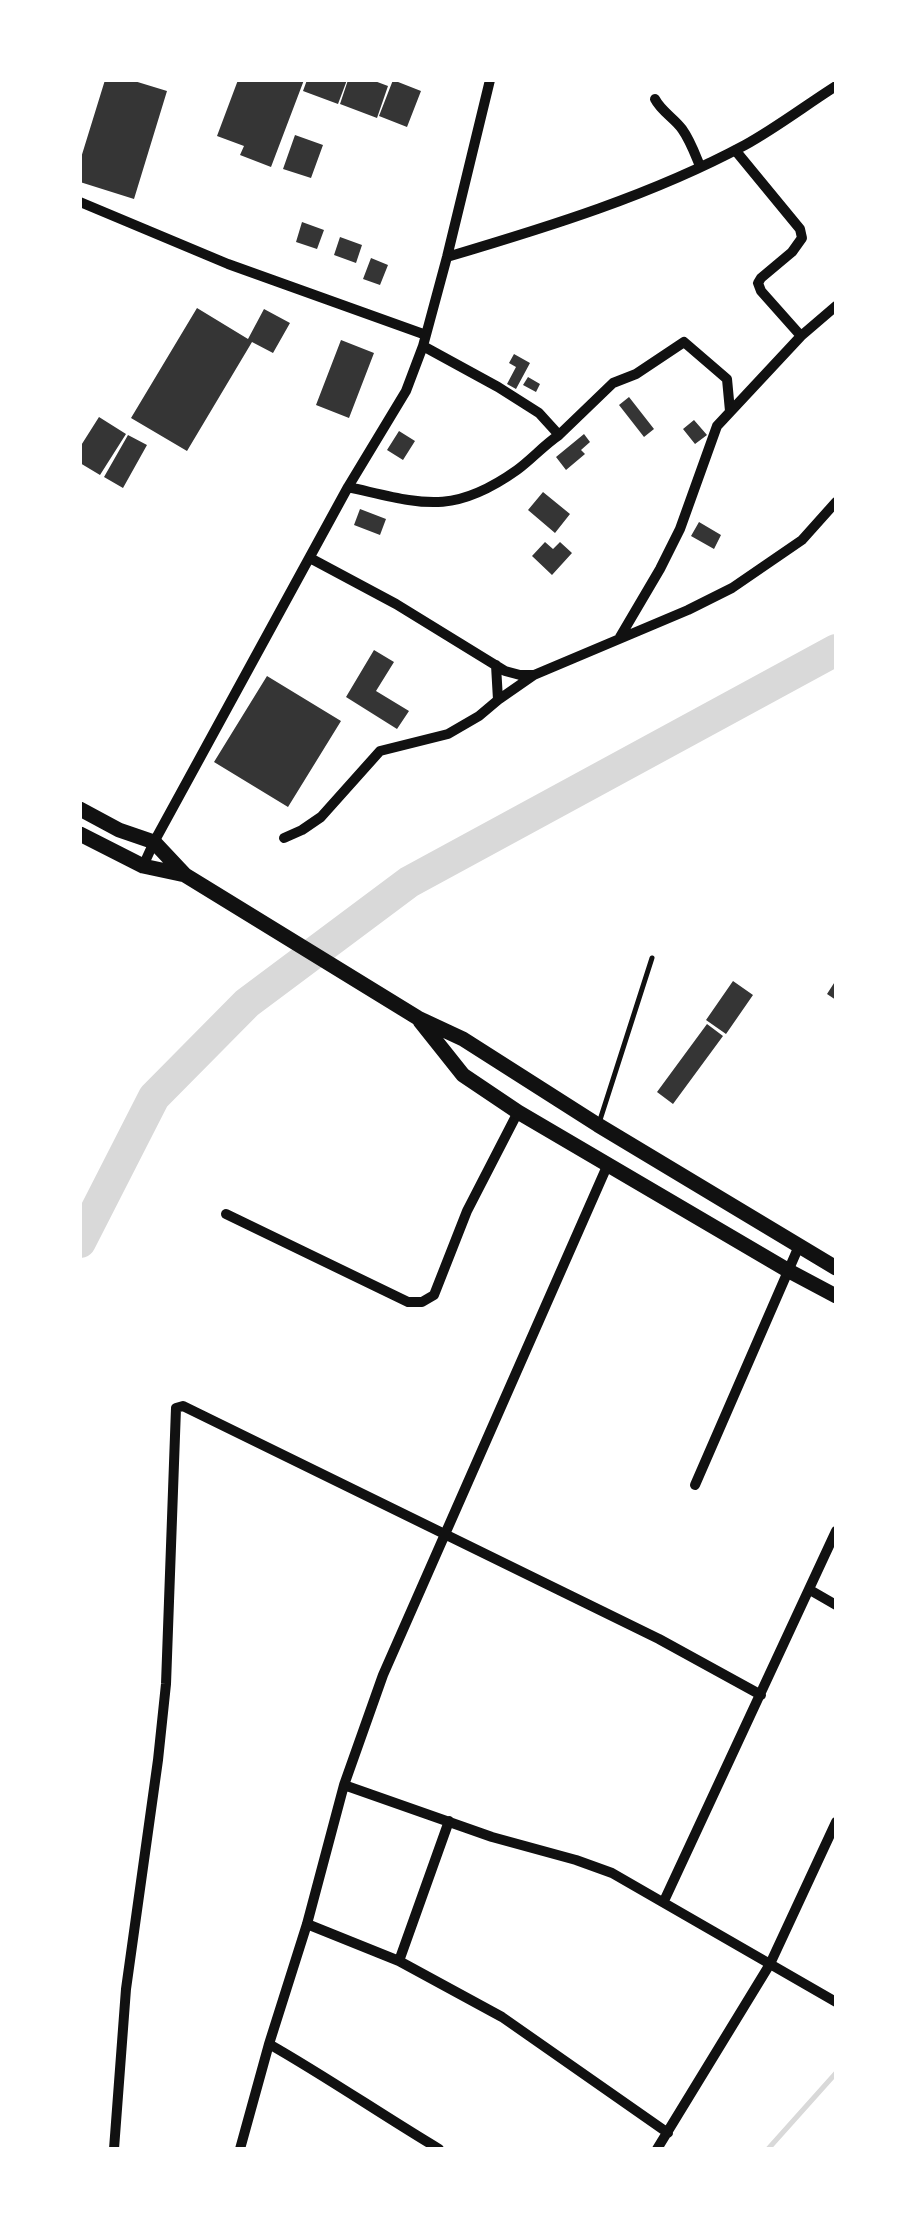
<!DOCTYPE html>
<html>
<head>
<meta charset="utf-8">
<style>
  body { margin:0 }
  #map { position:relative; width:916px; height:2229px; overflow:hidden; background:#fff; font-family:"DejaVu Sans",sans-serif }
  canvas { display:block }
  .frame { position:absolute; inset:0; border:82px solid #fff; pointer-events:none }
</style>
</head>
<body>
<div id="map">
<canvas width="916" height="2229"></canvas>
<div class="frame"></div>
</div>
<script>
const ctx = document.querySelector('canvas').getContext('2d');
ctx.lineJoin = 'round';
function stroke(path, color, width, dash) {
  ctx.strokeStyle = color;
  ctx.lineWidth = width;
  ctx.lineCap = dash ? 'butt' : 'round';
  ctx.setLineDash(dash || []);
  ctx.stroke(path);
}
function fillPath(path, color) {
  ctx.fillStyle = color;
  ctx.fill(path, 'evenodd');
}
stroke(new Path2D(`
  M768 2149 836 2073`), '#d9d9d9', 5);
stroke(new Path2D(`
  M80 1242 154 1097 247 1003 409 882 836 650`), '#d9d9d9', 32);
fillPath(new Path2D(`
  M105 80H131L167 91 134 199 80 182V161Z
  M238 80H304L271 167 240 155 244 146 217 136Z
  M307 80H347L338 104 303 91Z
  M348 80H372L388 86 377 118 340 104Z
  M393 80 421 91 407 127 379 116Z
  M295 135 323 145 311 178 283 169Z
  M302 222 324 230 317 249 296 242Z
  M340 237 362 245 356 263 334 255Z
  M371 258 388 265 380 285 363 279Z
  M197 308 248 339 264 309 290 323 273 353 252 342 187 451 131 418Z
  M341 340 374 353 349 418 316 405Z
  M514 354 530 363 516 389 507 384 516 367 509 363Z
  M528 377 540 384 536 392 523 385Z
  M629 397 654 429 644 437 619 405Z
  M99 417 126 434 100 475 80 463V447Z
  M694 420 707 435 695 444 683 429Z
  M399 431 415 441 403 460 387 450Z
  M584 434 590 442 581 450 585 454 566 470 556 457Z
  M128 435 147 445 123 488 104 477Z
  M543 492 570 514 555 533 528 510Z
  M360 509 386 519 380 535 354 525Z
  M699 522 721 535 714 549 691 536Z
  M545 542 553 549 560 542 572 553 552 575 532 556Z
  M374 650 394 662 376 691 409 711 397 729 346 697Z
  M267 676 341 721 288 807 214 762Z
  M836 980V1000L827 994Z
  M733 981 753 995 726 1034 706 1020Z
  M707 1024 723 1036 673 1104 657 1092Z`), '#353535');
stroke(new Path2D(`
  M599 1123 652 958`), '#111', 5);
stroke(new Path2D(`
  M655 99C661 111 674 118 682 129 690 140 695 154 700 166
  M735 150 800 229 802 238 792 252 761 278 758 283 761 291 801 336
  M80 202 228 264 426 335
  M447 257C548 227 652 195 745 145 776 128 806 105 836 86
  M423 346 498 387 539 413 559 435 613 383 636 374 684 342 727 379 730 411
  M348 487C421 503 451 517 517 470 532 459 544 445 559 435
  M310 558 396 604 505 671 520 675H533
  M620 637 660 569 680 529 717 426 801 336 836 306
  M496 665 498 700
  M284 838 302 830 321 817 380 751 448 734 479 716 498 700 534 675 688 610 732 588 802 540 836 502
  M143 866 154 842 348 487 406 391 423 346 447 257 490 80
  M226 1214 408 1302H422L434 1295 467 1211 518 1112
  M695 1485 799 1246
  M810 1590 836 1605
  M344 1785 492 1837 576 1860 612 1873 836 2002
  M664 1901 836 1531
  M307 1924 399 1961 502 2017 668 2133
  M399 1961 449 1821
  M269 2044C327 2077 382 2115 439 2149
  M114 2149 126 1989 158 1760 166 1684 176 1408 183 1406 659 1639 761 1695
  M240 2149 269 2044 307 1924 344 1785 383 1675 608 1164
  M657 2149 770 1964 836 1822`), '#111', 10);
stroke(new Path2D(`
  M80 809 119 830 154 842 185 875 418 1018 463 1039 598 1125 836 1268
  M80 834 143 866 185 875
  M420 1021 463 1075 518 1112 789 1271 836 1296`), '#111', 15);
</script>
</body>
</html>
